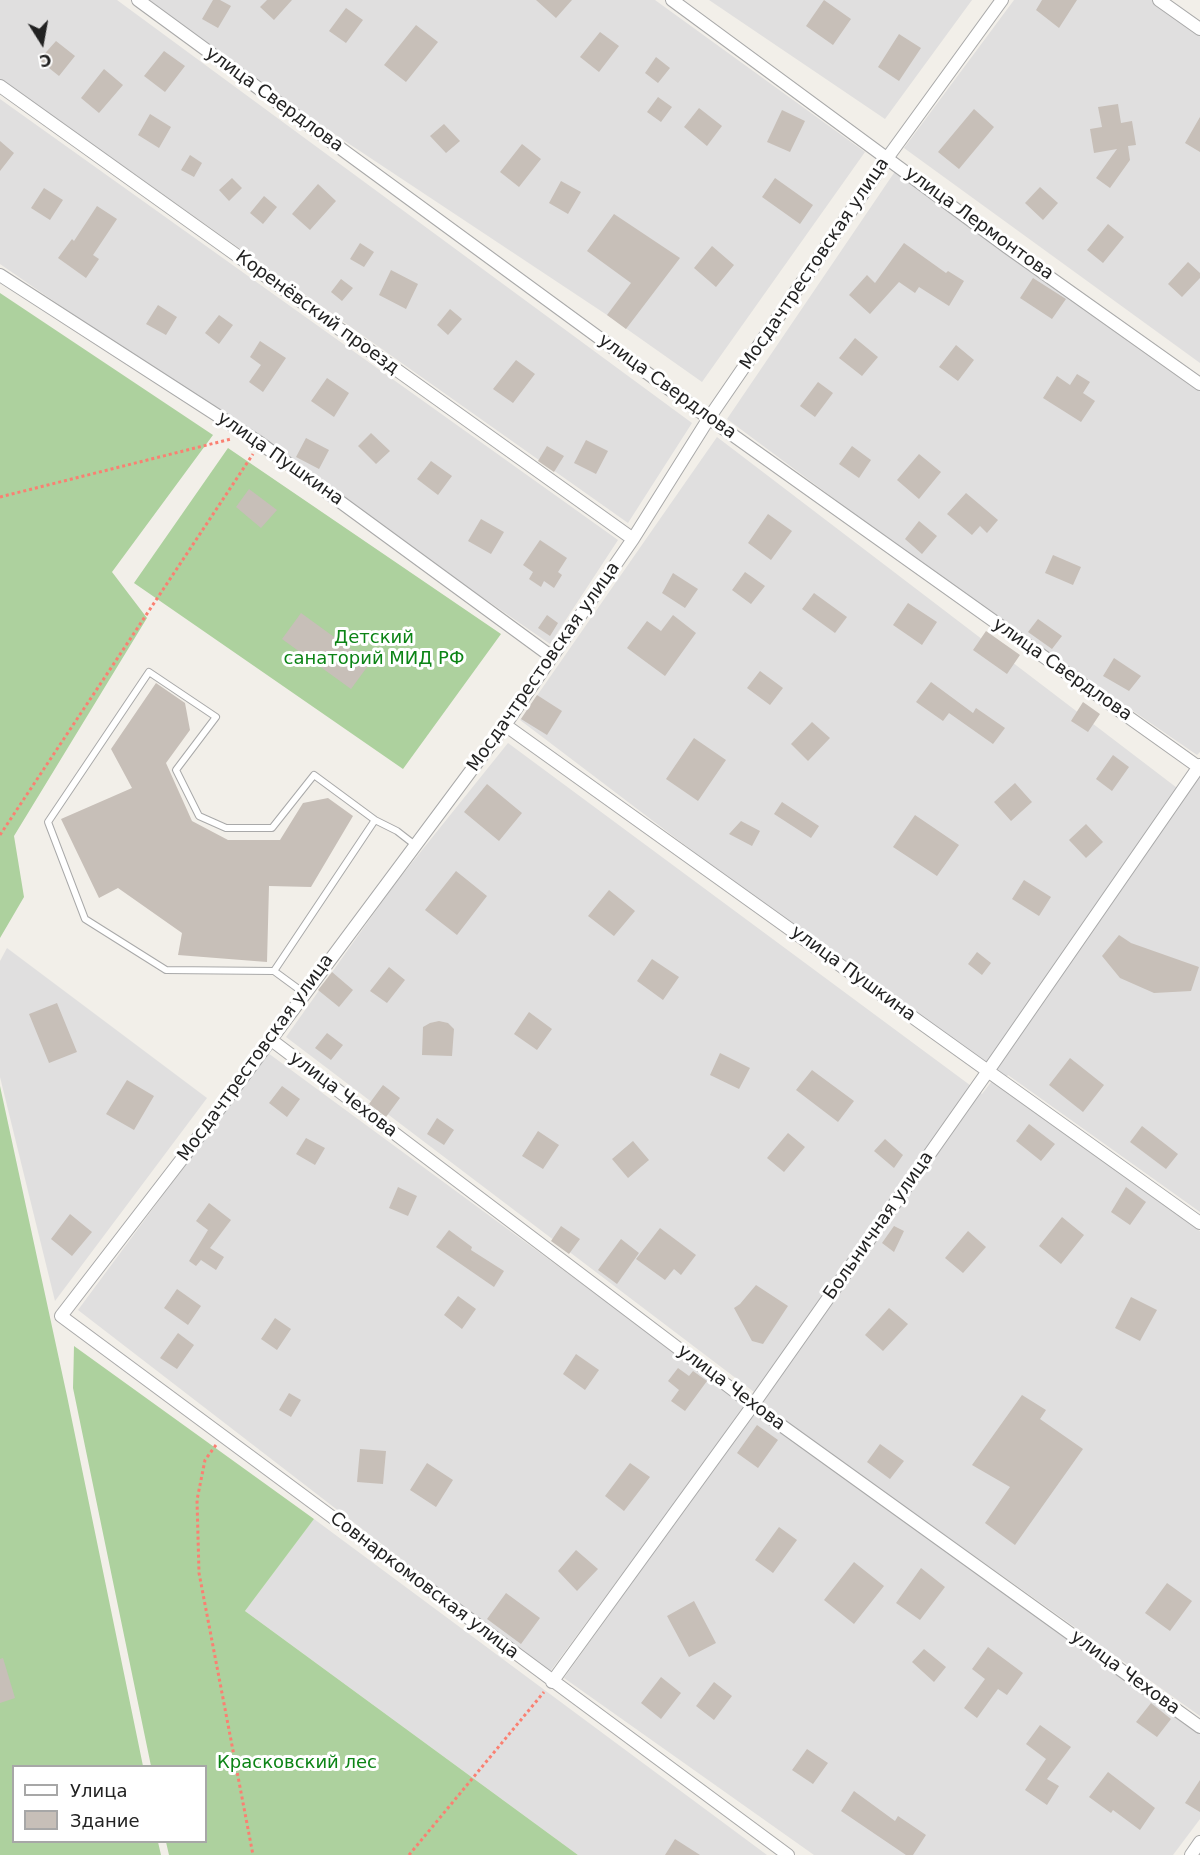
<!DOCTYPE html>
<html>
<head>
<meta charset="utf-8">
<style>
  body { margin:0 }
  #map { position:relative; width:1200px; height:1855px; overflow:hidden; background:#f2efe9; font-family:"DejaVu Sans",sans-serif }
  canvas { display:block }
  .legend { position:absolute; left:12px; top:1765px; width:195px; height:78px; box-sizing:border-box; background:#fff; border:2px solid #a7a7a7; margin:0; padding:8px 10px; list-style:none; font-size:18px; color:#222 }
  .legend li { display:flex; align-items:center; gap:12px; height:30px }
  .legend b { width:30px; border:2px solid #a7a7a7 }
  .north { position:absolute; left:12px; top:12px; width:60px; height:60px; -webkit-text-stroke:4px #fff; paint-order:stroke; rotate:169deg; font-size:16px; font-weight:700; line-height:24px; text-align:center; color:#222 }
  .north::after { content:''; display:block; margin:auto; width:21px; height:27px; background:#222; clip-path:polygon(50% 0,100% 100%,50% 72%,0 100%) }
</style>
</head>
<body>
<div id="map">
<canvas width="1200" height="1855"></canvas>
<ul class="legend">
<li><b style="height:8px;background:#fff"></b>Улица</li>
<li><b style="height:16px;background:#c7bfb8"></b>Здание</li>
</ul>
<div class="north">С</div>
</div>
<script>
const ctx = document.querySelector('canvas').getContext('2d');
ctx.lineJoin = 'round';
function fillPath(path, color) {
  ctx.fillStyle = color;
  ctx.fill(path, 'evenodd');
}
function stroke(path, color, width, dash) {
  ctx.strokeStyle = color;
  ctx.lineWidth = width;
  ctx.lineCap = dash ? 'butt' : 'round';
  ctx.setLineDash(dash || []);
  ctx.stroke(path);
}
function write(font, color, halo, rows, align = 'center') {
  ctx.font = font + ' "DejaVu Sans",sans-serif';
  ctx.lineWidth = 6;
  ctx.setLineDash([]);
  ctx.textBaseline = 'middle';
  ctx.strokeStyle = halo;
  ctx.fillStyle = color;
  for (const [text, x, y, turn = 0] of rows) {
    ctx.save();
    ctx.translate(x, y);
    ctx.rotate((+turn || 0) * Math.PI / 180);
    ctx.textAlign = isNaN(turn) ? turn : align;
    if (halo) ctx.strokeText(text, 0, 0);
    ctx.fillText(text, 0, 0);
    ctx.restore();
  }
}
fillPath(new Path2D(`
  M0 0H117L692 423 628 523 0 79Z
  M148 0H655L865 152 702 382 607 315 280 98Z
  M709 0H972L885 119Z
  M1014 0H1153L1200 35V363L904 148Z
  M0 99 618 540 550 644 0 264Z
  M898 167 1200 391V752L1197 755 950 585 727 419Z
  M717 437 1185 794 1198 775 1200 776V1212L1008 1075 1001 1085 520 720Z
  M508 743 982 1094 992 1081 1200 1231V1716L759 1403 762 1398 286 1037 394 885Z
  M7 948 207 1098 55 1301 0 1077V961Z
  M268 1053 747 1405 549 1673 78 1310Z
  M753 1413 1200 1733V1819L1173 1855H814L564 1678Z
  M314 1519 767 1855H578L245 1611Z`), '#e0dfdf');
fillPath(new Path2D(`
  M0 293 213 435 112 572 147 618 14 836 24 897 0 938Z
  M228 448 501 634 403 769 134 583Z
  M0 1086 67 1396 143 1766H14V1842H158L161 1855H0Z
  M74 1346 314 1519 245 1611 578 1855H169L166 1842H206V1766H151L73 1388Z`), '#add19e');
fillPath(new Path2D(`
  M213 0H220L231 6 218 28 202 19Z
  M267 0H292L274 20 260 7Z
  M536 0H572L556 18Z
  M824 0 851 19 833 45 806 26Z
  M1042 0H1077L1059 28 1036 10Z
  M346 8 363 20 346 43 329 31Z
  M416 25 438 42 406 82 384 65Z
  M600 32 619 46 599 72 580 57Z
  M899 34 921 48 899 81 878 67Z
  M56 41 75 56 59 76 39 60Z
  M164 51 185 66 165 92 144 76Z
  M656 57 670 68 658 83 645 73Z
  M104 69 123 85 99 113 81 98Z
  M658 97 672 107 661 122 647 112Z
  M1118 104 1121 123 1132 121 1136 145 1128 146 1130 160 1110 188 1096 178 1117 149 1094 153 1090 129 1102 127 1098 107Z
  M699 108 722 126 707 146 684 127Z
  M974 109 994 127 959 169 938 152Z
  M782 110 805 121 790 152 767 142Z
  M150 114 171 127 159 148 138 135Z
  M1200 117V152L1185 143Z
  M444 124 460 141 446 153 430 136Z
  M0 141 14 153 0 171Z
  M522 144 541 159 519 187 500 172Z
  M190 155 202 163 194 177 181 170Z
  M232 178 242 188 229 201 219 190Z
  M775 178 813 205 800 224 762 197Z
  M561 181 581 192 568 214 549 203Z
  M318 184 336 201 310 230 292 214Z
  M1040 187 1058 203 1043 220 1025 203Z
  M44 188 63 200 50 220 31 208Z
  M264 196 277 207 263 224 250 213Z
  M97 206 117 219 93 255 99 259 86 278 58 258 72 239 74 241Z
  M614 214 680 258 626 329 607 315 631 283 587 251Z
  M1108 224 1124 237 1103 263 1087 250Z
  M360 243 374 252 364 267 350 259Z
  M904 243 946 273 948 271 964 281 949 306 919 287 915 293 899 282 870 314 849 295 867 275 875 283Z
  M712 246 734 265 716 287 694 268Z
  M1188 262 1200 273V278L1182 297 1168 284Z
  M391 270 418 284 406 309 379 295Z
  M1033 278 1066 299 1052 319 1020 298Z
  M341 279 353 288 342 301 331 292Z
  M158 305 177 317 166 335 146 324Z
  M450 309 462 319 448 335 437 325Z
  M219 315 233 325 219 344 205 333Z
  M855 338 878 357 862 376 839 358Z
  M260 341 286 358 263 392 249 382 261 365 250 357Z
  M956 345 974 360 958 381 939 367Z
  M516 360 535 374 513 403 493 389Z
  M1077 374 1090 382 1083 393 1095 401 1081 422 1043 398 1057 376 1070 385Z
  M327 378 349 393 334 417 311 401Z
  M818 382 833 393 815 417 800 406Z
  M371 433 390 451 376 464 358 446Z
  M306 438 329 450 319 469 296 457Z
  M586 440 608 451 596 474 574 463Z
  M547 446 564 456 554 472 538 461Z
  M852 446 871 460 859 478 839 464Z
  M919 454 941 472 919 499 897 480Z
  M431 461 452 476 438 495 417 479Z
  M249 489 277 510 261 528 236 507Z
  M966 493 998 520 987 533 980 526 972 535 947 514Z
  M768 514 792 531 771 560 748 543Z
  M481 519 504 532 491 554 468 541Z
  M919 521 937 536 922 554 905 539Z
  M540 540 567 558 558 572 562 575 554 588 544 581 541 587 529 579 533 572 523 565Z
  M1053 555 1081 567 1073 585 1045 573Z
  M745 572 765 586 751 604 732 590Z
  M673 573 698 589 685 608 662 593Z
  M814 593 847 617 835 633 802 609Z
  M908 603 937 622 922 645 893 625Z
  M301 613 370 663 351 689 282 639Z
  M547 615 558 623 550 636 538 628Z
  M673 615 696 633 665 676 627 648 647 621 661 631Z
  M1038 619 1062 636 1052 649 1028 632Z
  M986 631 1020 655 1007 674 973 650Z
  M1114 658 1141 676 1129 691 1103 676Z
  M760 671 783 688 770 705 747 688Z
  M931 682 973 713 976 708 1005 728 993 744 949 713 943 721 916 702Z
  M156 683 185 703 190 730 166 763 192 821 228 840H280L303 803 328 798 353 816 311 887 269 886 267 962 178 955 182 933 118 888 99 898 61 819 132 788 111 749Z
  M537 695 562 711 547 735 521 719Z
  M1083 702 1100 714 1088 732 1071 721Z
  M812 722 830 738 808 761 791 744Z
  M694 738 726 760 698 801 666 779Z
  M1113 755 1129 767 1112 791 1096 779Z
  M1015 783 1032 802 1011 821 994 802Z
  M487 784 522 813 499 841 464 812Z
  M782 802 819 826 811 838 774 814Z
  M915 815 959 845 937 876 893 847Z
  M741 821 760 831 752 846 729 834Z
  M1086 824 1103 842 1086 858 1069 840Z
  M456 871 487 896 457 935 425 910Z
  M1024 880 1051 897 1039 916 1012 899Z
  M609 890 635 911 614 936 588 916Z
  M1119 935 1131 943 1199 967 1191 991 1154 993 1120 978 1102 956Z
  M977 952 991 963 982 975 968 964Z
  M652 959 679 977 663 1000 637 981Z
  M389 967 405 980 387 1003 370 991Z
  M332 972 353 990 339 1007 318 990Z
  M57 1003 77 1052 49 1063 29 1014Z
  M529 1012 552 1029 537 1050 514 1034Z
  M439 1021 448 1023 454 1029 452 1056 422 1055 423 1027 430 1023Z
  M327 1033 343 1045 331 1060 315 1048Z
  M720 1053 750 1068 739 1089 710 1075Z
  M1070 1058 1104 1085 1083 1112 1049 1085Z
  M812 1070 854 1101 838 1122 796 1090Z
  M127 1080 154 1096 134 1130 106 1114Z
  M383 1085 400 1098 386 1117 369 1104Z
  M282 1086 300 1099 287 1117 269 1103Z
  M437 1118 454 1130 444 1145 427 1134Z
  M1029 1124 1055 1144 1041 1161 1016 1141Z
  M1142 1126 1178 1154 1166 1169 1130 1142Z
  M538 1131 559 1145 543 1169 522 1156Z
  M788 1133 805 1147 784 1172 767 1158Z
  M306 1138 325 1148 315 1165 296 1154Z
  M885 1139 903 1155 894 1168 874 1151Z
  M633 1141 649 1160 628 1178 612 1159Z
  M398 1187 417 1196 408 1216 389 1208Z
  M1126 1187 1146 1202 1130 1225 1111 1212Z
  M209 1203 231 1220 210 1248 224 1257 216 1270 201 1260 196 1266 189 1261 208 1230 196 1221Z
  M70 1214 92 1232 72 1256 51 1239Z
  M1062 1217 1084 1235 1061 1264 1039 1246Z
  M561 1226 580 1239 569 1254 551 1241Z
  M894 1226 904 1231 894 1252 882 1243Z
  M660 1228 696 1255 681 1275 674 1269 665 1280 636 1259Z
  M449 1230 472 1247 471 1250 504 1271 494 1287 436 1247Z
  M968 1231 986 1247 963 1273 945 1258Z
  M621 1239 639 1253 617 1284 598 1270Z
  M756 1285 788 1306 763 1344 752 1341 734 1308 740 1304Z
  M177 1289 201 1306 188 1325 164 1308Z
  M458 1296 476 1309 462 1329 444 1315Z
  M1131 1297 1157 1310 1140 1341 1115 1328Z
  M889 1308 908 1324 883 1351 865 1335Z
  M275 1318 291 1329 277 1350 261 1339Z
  M178 1333 194 1345 177 1369 160 1358Z
  M576 1354 599 1370 585 1390 563 1374Z
  M678 1368 689 1376 693 1371 707 1381 685 1411 671 1401 679 1390 668 1381Z
  M289 1393 301 1400 291 1417 279 1410Z
  M1022 1395 1046 1410 1040 1419 1083 1449 1015 1545 985 1523 1010 1487 972 1465Z
  M757 1425 778 1440 758 1468 737 1453Z
  M880 1444 904 1461 890 1479 867 1462Z
  M360 1449 386 1451 383 1484 357 1482Z
  M427 1463 453 1480 436 1507 410 1490Z
  M630 1463 650 1477 624 1511 605 1496Z
  M779 1527 797 1540 773 1573 755 1560Z
  M576 1550 598 1569 577 1591 558 1571Z
  M854 1562 884 1586 854 1624 824 1600Z
  M921 1568 945 1587 920 1620 896 1603Z
  M1167 1583 1192 1601 1170 1631 1145 1613Z
  M506 1593 540 1618 521 1644 487 1619Z
  M694 1601 716 1643 689 1657 667 1616Z
  M988 1647 1023 1673 1007 1695 998 1689 977 1718 964 1708 985 1679 972 1669Z
  M924 1649 946 1667 934 1682 912 1662Z
  M3 1658 15 1698 0 1703V1659Z
  M661 1677 681 1693 661 1719 641 1703Z
  M714 1682 732 1696 714 1720 696 1706Z
  M1151 1703 1171 1719 1157 1737 1136 1722Z
  M1040 1725 1071 1747 1047 1779 1059 1786 1047 1805 1025 1790 1046 1759 1026 1744Z
  M807 1749 828 1763 813 1784 792 1770Z
  M1108 1772 1155 1808 1140 1830 1113 1810 1111 1813 1089 1797Z
  M1200 1780V1812L1185 1803Z
  M854 1791 895 1821 898 1816 926 1835 913 1855H906L841 1811Z
  M675 1839 700 1855H665Z`), '#c7bfb8');
const service = new Path2D(`
  M274 971 166 970 85 919 48 822 149 672 216 717 176 770 199 816 226 828H272L314 775 375 820
  M304 993 274 971 375 820 397 831 415 845`);
const minor = new Path2D(`
  M138 0 699 411 1200 768
  M672 0 1007 247 1200 384
  M1159 0 1200 29
  M0 86 633 539
  M0 275 260 443 552 657
  M505 725 1200 1223
  M270 1039 753 1405 1200 1727
  M552 1682 753 1405 988 1071 1200 765
  M788 1855 61 1316 185 1155 505 725 633 539 709 418 888 157 1002 0
  M1191 1855 1200 1842`);
stroke(service, '#a9a9a9', 8);
stroke(minor, '#a9a9a9', 14);
stroke(new Path2D(`
  M0 497 231 439
  M0 835 253 454
  M216 1445 205 1460 197 1500 199 1573 253 1855
  M409 1855 544 1692`), '#fa8072', 3, [3, 3]);
stroke(service, '#fff', 6);
stroke(minor, '#fff', 12);
write('18px', '#222', '#fff', [
  ["улица Свердлова",274,100,36],
  ["улица Лермонтова",979,224,36],
  ["Мосдачтрестовская улица",815,264,-56],
  ["Коренёвский проезд",317,313,36],
  ["улица Свердлова",667,387,36],
  ["улица Пушкина",280,459,35],
  ["Мосдачтрестовская улица",544,667,-55],
  ["улица Свердлова",1062,670,35],
  ["улица Пушкина",853,974,36],
  ["Мосдачтрестовская улица",256,1058,-54],
  ["улица Чехова",343,1095,37],
  ["Больничная улица",879,1226,-55],
  ["улица Чехова",731,1388,37],
  ["Совнаркомовская улица",424,1586,37],
  ["улица Чехова",1125,1673,36]
]);
write('18px', '#0c8416', '#fff', [
  ["Детский",374,638],
  ["санаторий МИД РФ",374,659],
  ["Красковский лес",297,1763]
]);
</script>
</body>
</html>
